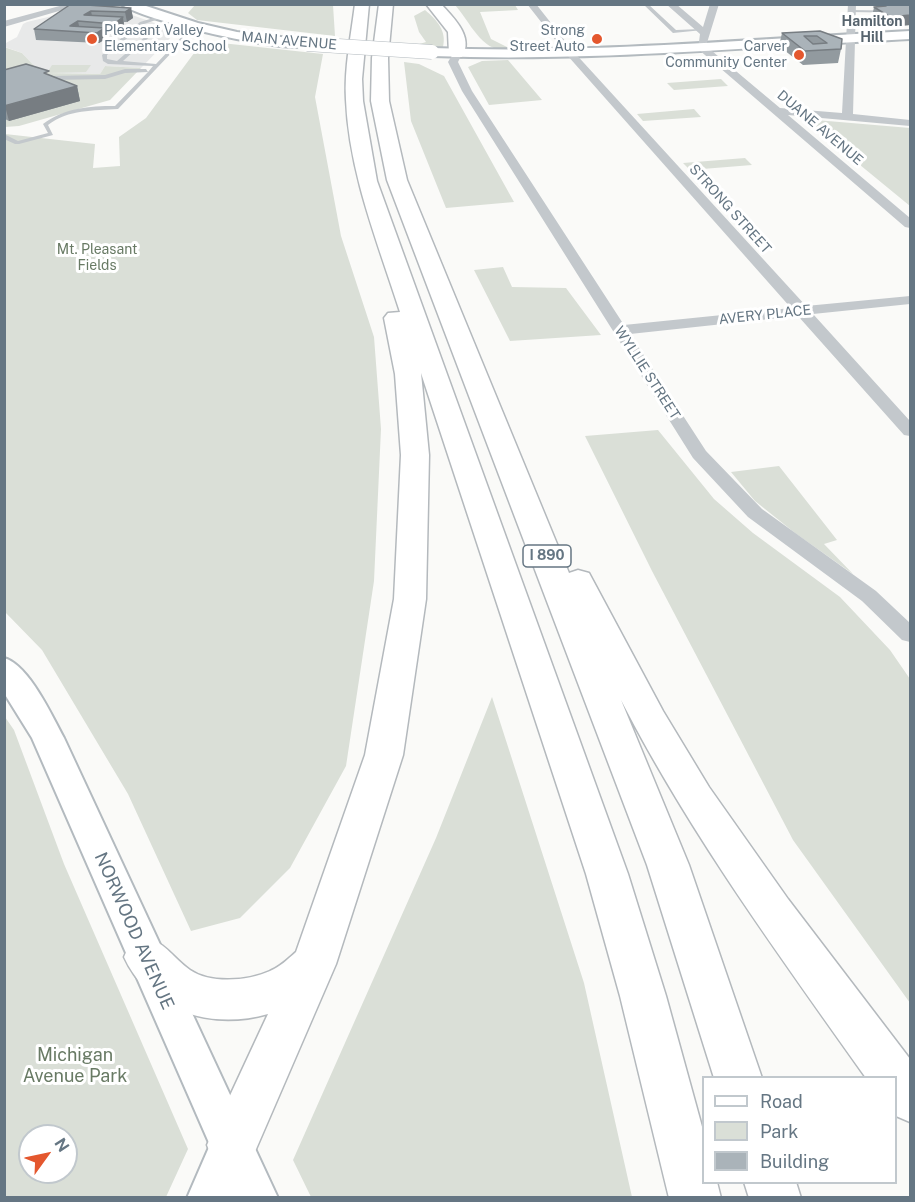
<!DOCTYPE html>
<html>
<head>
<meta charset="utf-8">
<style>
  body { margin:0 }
  #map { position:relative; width:915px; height:1202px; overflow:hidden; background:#fafaf8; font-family:"Public Sans",sans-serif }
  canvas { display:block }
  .frame { position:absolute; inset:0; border:6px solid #657683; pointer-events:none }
  .legend { position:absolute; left:702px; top:1076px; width:195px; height:108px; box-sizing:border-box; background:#fff; border:2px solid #c1c8cd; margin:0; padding:8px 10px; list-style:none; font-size:18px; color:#657683 }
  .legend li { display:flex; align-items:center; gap:12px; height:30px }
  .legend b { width:30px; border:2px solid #c1c8cd }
  .north { position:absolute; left:18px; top:1124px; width:60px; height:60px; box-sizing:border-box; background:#fff; border:2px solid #c1c8cd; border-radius:50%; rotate:57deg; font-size:16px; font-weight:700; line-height:24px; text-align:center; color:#657683 }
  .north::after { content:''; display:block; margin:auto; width:21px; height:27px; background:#e4572e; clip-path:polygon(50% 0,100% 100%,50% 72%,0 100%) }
</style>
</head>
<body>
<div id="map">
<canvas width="915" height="1202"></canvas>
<div class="frame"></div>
<ul class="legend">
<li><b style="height:8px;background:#fff"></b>Road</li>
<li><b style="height:16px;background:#dadfd7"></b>Park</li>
<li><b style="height:16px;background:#aab3b9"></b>Building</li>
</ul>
<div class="north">N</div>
</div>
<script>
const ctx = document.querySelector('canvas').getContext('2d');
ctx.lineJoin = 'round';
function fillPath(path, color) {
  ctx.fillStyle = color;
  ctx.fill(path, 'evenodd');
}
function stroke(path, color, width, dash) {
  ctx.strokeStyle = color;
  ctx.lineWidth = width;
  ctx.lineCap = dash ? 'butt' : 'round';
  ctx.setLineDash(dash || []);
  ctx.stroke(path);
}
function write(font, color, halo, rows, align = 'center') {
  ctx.font = font + ' "Public Sans",sans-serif';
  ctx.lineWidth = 6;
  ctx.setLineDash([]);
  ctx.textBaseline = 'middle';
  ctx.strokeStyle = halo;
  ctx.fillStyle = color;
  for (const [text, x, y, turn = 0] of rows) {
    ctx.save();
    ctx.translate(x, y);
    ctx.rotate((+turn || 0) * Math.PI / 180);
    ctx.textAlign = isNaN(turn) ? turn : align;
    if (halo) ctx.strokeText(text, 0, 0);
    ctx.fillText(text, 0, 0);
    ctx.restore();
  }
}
fillPath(new Path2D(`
  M98 5H104L177 31 141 68 105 66 100 74 41 73 22 53 5 47 4 44 17 37 23 24 27 22Z`), '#e8e9e9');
fillPath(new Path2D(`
  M195 5H333L335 36 197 20 188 13Z
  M455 5H515L518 10 480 12 491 39 513 50C482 55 472 24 455 5Z
  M425 10C437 20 447 31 443 47L413 46 426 42 419 32 414 16Z
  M203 41 323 54 315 97 341 236 374 337 381 429 374 581 346 766 290 868 240 918 191 931 128 794 42 650 5 612V134L95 144 93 168 120 166 119 137 146 118Z
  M4 47 22 53 41 73H47L52 65H91L86 72 47 73 100 74 105 66 141 68 110 100 19 126 5 127Z
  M508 60 542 100 489 105 468 67 482 61Z
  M404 62 419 64 444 76 514 202 446 208 411 121Z
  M721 79 728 86 674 90 667 83Z
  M694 109 701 117 643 121 637 114Z
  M804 119 910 128V206Z
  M745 158 752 165 690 170 683 163Z
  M503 267 512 287 566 288 601 335 510 341 474 270Z
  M658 430 714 499 753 533 840 597 890 650 910 679V1003L793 840 652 571 585 436Z
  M779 466 837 540 824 544 853 574 795 533 755 501 731 472Z
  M492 697 584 983 632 1197H311L293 1160 436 838Z
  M5 717 14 730 64 864 188 1149 166 1197H5ZM30 1136H66V1172H30Z`), '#dadfd7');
const secondary = new Path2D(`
  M121 4H140L198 23 237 32 307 40 314 44C299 58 140 20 121 4Z
  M910 31V39C751 47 591 62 432 56L425 52 432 48C591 54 751 39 910 31Z
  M4 658C29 665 52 716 64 738L278 1198H187L210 1145 32 738 4 693Z`);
const highway = new Path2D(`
  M355 4H369L362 79 363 101 377 181 628 874 666 996 704 1134V1182H717L721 1198H669L620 996 586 874 421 373 429 455 426 599 403 755 336 964 250 1163 232 1170 214 1163 207 1145 268 1014C212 1030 149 1012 124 957L130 943 146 937C168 945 172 957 190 970 210 984 248 981 270 971 280 967 288 959 296 952L365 755 394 599 401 455 395 374 384 318 388 313 400 312C378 243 349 173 346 100 344 69 351 36 355 4Z
  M379 4H393L388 58 389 101 407 180 569 573 578 570 589 573 663 711 709 787 788 899 910 1059V1122L896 1116V1078H866C779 955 690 834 621 700L689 865 762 1078H714L647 865 387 180 371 101 372 58Z
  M426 4H441C454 18 474 37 462 57H452L449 54 448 32Z
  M744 1182H796L801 1198H749Z`);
stroke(secondary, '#b3babf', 4);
stroke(highway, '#b4b9bd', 3);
fillPath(new Path2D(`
  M643 4H648L676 30 701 29 703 30 673 33Z
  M852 10 910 11V13L850 12Z
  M160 16 162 18 144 24 107 55V59L117 61 154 29 156 31 123 61 156 64 191 27 195 28 118 109C93 111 69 109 48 125L53 135 19 144H15L4 139V134L18 141 48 133 43 124C64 108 89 106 115 106L148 72 125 73 105 79 50 80 47 78 50 76 105 75 125 69H146L148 72 153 66 108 64 103 61 102 55 140 22Z`), '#c3c8cc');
fillPath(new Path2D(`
  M67 4H83L4 27V21Z
  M527 4H536L573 51 806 306 910 296V304L813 314 910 421V436L904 435 798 316 630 334 706 451 762 509 876 591 910 623V642L902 640 862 601 748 517 693 458 462 91 448 62 454 52 457 51 462 54 458 62 472 91 624 325 791 308 567 55Z
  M666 4H676L703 27 710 4H719L706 46 780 108 842 113 848 4H856L853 114 910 120V126L788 115 910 218V228L905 227 698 49 700 34Z`), '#c3c8cc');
fillPath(secondary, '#fff');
fillPath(highway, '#fff');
const secondaryBridge = new Path2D(`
  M307 44 432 52`);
stroke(secondaryBridge, '#b3babf', 15, []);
stroke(secondaryBridge, '#fff', 14);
fillPath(new Path2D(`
  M72 4 131 8 133 18 127 22H124V27L116 34 106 33 107 38 99 43 36 40 34 29Z
  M880 4H907L910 6V25L888 27 872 17 874 7H880Z
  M820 31 841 49 838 63 803 65 779 46 782 33Z
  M4 70 50 75 77 86 80 101 9 121 5 119Z`), '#929a9f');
fillPath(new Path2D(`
  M131 8 133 18 127 22 125 12Z
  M91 11 93 21 84 15Z
  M910 15V25L888 27 890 17Z
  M123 17 124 27 116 34 114 24Z
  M78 21 80 31 70 26Z
  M105 28 107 38 99 43 97 33Z
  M77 86 80 101 9 121 5 106Z`), '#777d82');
const building = new Path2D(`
  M71 4H72L131 8 125 12 91 11 84 15 123 17 114 24 78 21 70 26 105 28 97 33 34 29Z
  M883 4H907L910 6V15L890 17 874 7 886 6Z
  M820 31 842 39 841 49 805 51 782 33ZM804 36H817L827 43 813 44Z
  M26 64 49 71 44 73 77 86 4 106V70Z`);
fillPath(building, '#aab3b9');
stroke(building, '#777d82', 1.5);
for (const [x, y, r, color] of [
  [92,39,6,"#e4572e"],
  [597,39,6,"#e4572e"],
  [799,55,6,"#e4572e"]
]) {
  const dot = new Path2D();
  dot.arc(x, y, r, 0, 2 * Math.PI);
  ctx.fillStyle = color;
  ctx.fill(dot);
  stroke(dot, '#fff', 2);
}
write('bold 14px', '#57646e', '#fff', [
  ["Hamilton",872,22],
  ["Hill",872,38]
]);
write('14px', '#657683', '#fff', [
  ["Pleasant Valley",104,31,"left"],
  ["Elementary School",104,47,"left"],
  ["Strong",585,31],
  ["Street Auto",585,47],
  ["Carver",787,47],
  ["Community Center",787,63]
], 'right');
write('14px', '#657683', '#fff', [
  ["MAIN AVENUE",289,41,5],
  ["DUANE AVENUE",820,128,40],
  ["STRONG STREET",730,209,48],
  ["AVERY PLACE",765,315,-6],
  ["WYLLIE STREET",647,373,57]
]);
write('14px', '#687a64', '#fff', [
  ["Mt. Pleasant",97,250],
  ["Fields",97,266]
]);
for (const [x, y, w] of [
  [547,556,48]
]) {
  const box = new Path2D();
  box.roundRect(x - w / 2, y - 11, w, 22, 4.5);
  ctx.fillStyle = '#fff';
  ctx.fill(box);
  stroke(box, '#657683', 1.5);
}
write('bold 14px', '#657683', null, [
  ["I 890",547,556]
]);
write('18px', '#657683', '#fff', [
  ["NORWOOD AVENUE",134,931,66]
]);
write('18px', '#687a64', '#fff', [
  ["Michigan",75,1055],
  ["Avenue Park",75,1076]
]);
</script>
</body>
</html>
